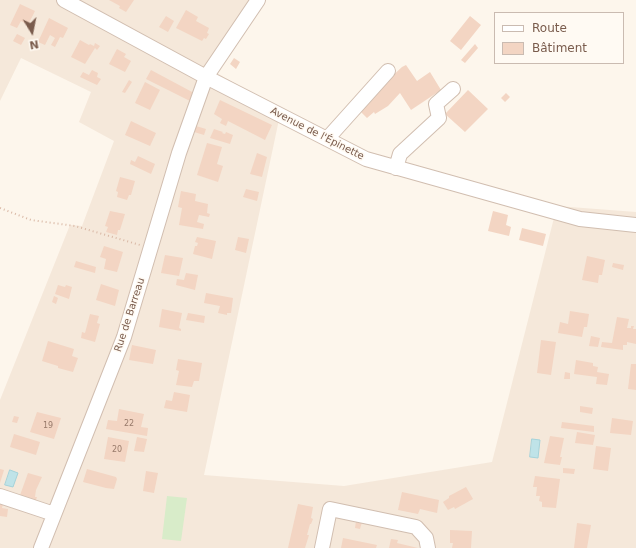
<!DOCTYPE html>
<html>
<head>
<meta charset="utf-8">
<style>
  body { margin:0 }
  #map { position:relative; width:636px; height:548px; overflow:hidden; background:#fdf6ec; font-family:"DejaVu Sans",sans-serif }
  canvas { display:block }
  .legend { position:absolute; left:494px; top:12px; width:130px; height:52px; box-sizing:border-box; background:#fffaf3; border:1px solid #cabbb1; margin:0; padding:5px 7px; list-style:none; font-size:12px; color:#7a5c4d }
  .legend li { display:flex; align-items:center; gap:8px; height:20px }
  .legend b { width:20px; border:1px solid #cabbb1 }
  .north { position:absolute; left:12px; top:12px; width:40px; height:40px; -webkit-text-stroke:3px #fffaf3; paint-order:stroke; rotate:170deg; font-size:11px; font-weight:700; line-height:16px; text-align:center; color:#7a5c4d }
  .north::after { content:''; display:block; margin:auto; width:14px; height:18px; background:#7a5c4d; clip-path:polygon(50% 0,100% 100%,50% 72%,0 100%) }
</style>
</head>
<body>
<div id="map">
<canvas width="636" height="548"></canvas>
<ul class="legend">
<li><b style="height:5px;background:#fff"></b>Route</li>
<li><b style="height:11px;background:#f3d5c3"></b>Bâtiment</li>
</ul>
<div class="north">N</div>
</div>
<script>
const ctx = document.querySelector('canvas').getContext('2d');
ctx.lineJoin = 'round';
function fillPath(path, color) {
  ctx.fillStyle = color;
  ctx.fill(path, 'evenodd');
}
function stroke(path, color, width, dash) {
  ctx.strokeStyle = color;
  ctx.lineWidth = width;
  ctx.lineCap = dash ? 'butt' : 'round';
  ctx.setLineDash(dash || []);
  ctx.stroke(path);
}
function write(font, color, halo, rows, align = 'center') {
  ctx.font = font + ' "DejaVu Sans",sans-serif';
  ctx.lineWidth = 3;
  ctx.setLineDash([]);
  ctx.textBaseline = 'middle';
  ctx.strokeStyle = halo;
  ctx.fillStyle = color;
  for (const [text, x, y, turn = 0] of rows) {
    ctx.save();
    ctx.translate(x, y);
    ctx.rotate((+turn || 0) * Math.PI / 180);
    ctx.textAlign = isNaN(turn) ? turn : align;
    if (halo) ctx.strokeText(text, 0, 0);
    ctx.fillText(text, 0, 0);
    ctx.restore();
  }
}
fillPath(new Path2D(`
  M0 0H265L217 73 281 110 204 475 344 486 492 462 557 206 636 212V548H0V400L70 225 82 226 114 141 79 122 91 92 21 58 0 101Z`), '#f5e8da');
fillPath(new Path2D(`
  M167 496 187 498 181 541 162 539Z`), '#d8ecc9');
const water = new Path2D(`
  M532 439 540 440 538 458 530 457Z
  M10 470 18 473 13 487 5 485Z`);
fillPath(water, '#bfe3e8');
stroke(water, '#a5d3da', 1);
fillPath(new Path2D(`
  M109 0H134L126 12 119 8 120 6Z
  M20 4 35 11 28 25 21 21 17 28 10 25Z
  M186 10 198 17 196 21 209 28 207 33 209 34 206 39 204 38 202 41 176 28Z
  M166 16 174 21 168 32 159 27Z
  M470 16 481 25 461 50 450 41Z
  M49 18 68 28 63 38 60 37 55 47 51 45 55 38 50 35 45 45 38 42Z
  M17 34 25 38 21 45 13 41Z
  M80 40 89 45 90 44 94 46 95 43 100 46 97 50 95 48 85 64 71 57Z
  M475 44 478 48 465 63 461 60Z
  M117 49 126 54 124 57 131 61 125 72 109 64Z
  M234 58 240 62 236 69 230 64Z
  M406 65 417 81 430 72 441 90 411 110 400 93 388 106 375 114 374 112 367 118 361 112 366 106 365 104 376 91 402 67Z
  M92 70 98 73 97 77 101 79 97 85 80 77 83 72 89 75Z
  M151 70 194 93 190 101 146 79Z
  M129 80 132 82 125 93 122 92Z
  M145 82 160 90 150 110 135 103Z
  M468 90 488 109 465 132 445 114Z
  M506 93 510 97 505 102 501 98Z
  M220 100 272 125 265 140 228 121 226 126 220 123 222 119 214 114Z
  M131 121 156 133 150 146 125 135Z
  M196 126 206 129 204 135 194 132Z
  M214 129 223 132 222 133 225 134 226 132 233 135 230 144 210 138Z
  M207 143 222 147 217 164 223 166 218 182 197 175Z
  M257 153 267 157 262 177 250 174Z
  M138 156 155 164 151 174 130 164 131 160 135 162Z
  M120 177 135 181 131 195H129L127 200 117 197 118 192 116 191Z
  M246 189 259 192 257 201 243 197Z
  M181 191 196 194 195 201 208 204 207 213 210 214 209 217 199 215 197 222 204 224 203 229 179 225 182 208 178 207Z
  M110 211 125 214 120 230H118L117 235 106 232 108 227 105 226Z
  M493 211 508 215 506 225 511 227 509 236 488 231Z
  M522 228 546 234 543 246 519 240Z
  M197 237 216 241 212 259 193 254 195 246H197L198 243 195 242Z
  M238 237 249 239 246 253 235 250Z
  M104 246 123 252 117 272 104 269 106 259 100 257Z
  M165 255 183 258 179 276 161 273Z
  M587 256 605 260 602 275H599L598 283 582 280Z
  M76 261 96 267 95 273 74 267Z
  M613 263 624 265 623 270 612 267Z
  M186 273 198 275 195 290 176 285 177 279 184 280Z
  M101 284 119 290 115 306 96 300Z
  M58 285 65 287 66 285 72 287 69 299 55 294Z
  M206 293 233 298 231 313H227V315L218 313 220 306 204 303Z
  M54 296 58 298 56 304 52 302Z
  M162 309 182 313 179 328 181 329V331L159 327Z
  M570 311 589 314 587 327H584L582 337 558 333 560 322 568 324Z
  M188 313 205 316 204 323 186 320Z
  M90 314 99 316 97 323 100 324 95 342 81 338 82 332 85 333Z
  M617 317 629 319 627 328H631V326H634L633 329H636V344L627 342V345H623V350L601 347 602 342 612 343Z
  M591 336 600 338 598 347 589 346Z
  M541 340 556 342 551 375 537 373Z
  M48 341 74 349 72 356 78 358 73 372 58 368V366L42 361Z
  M132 345 156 350 153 364 129 360Z
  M178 359 202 363 199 381H194L192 387 176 385 179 371 176 370Z
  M576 360 593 363V366L598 367 597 372 609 374 607 385 596 384 597 377 574 374Z
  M631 364H636V390L628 389Z
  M565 372 570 373V379H564Z
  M174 392 190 395 187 412 164 408 166 400 172 401Z
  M580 406 593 408 592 414 580 412Z
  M119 409 144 414 141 427 148 428 147 436 106 429 108 420 117 421Z
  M37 412 61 418 54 439 30 432Z
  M14 416 19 417 17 423 12 422Z
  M612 418 633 421 631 435 610 433Z
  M562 422 594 426V432L561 428Z
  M577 432 595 435 593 445 575 443Z
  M14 434 40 442 36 455 10 447Z
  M550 436 564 438 560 457H562L560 465 544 463Z
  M108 437 129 441 125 462 104 459Z
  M137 437 147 439 144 452 134 451Z
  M596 446 611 448 608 471 593 469Z
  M563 468 575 469 574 474 563 473Z
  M0 469 4 470 0 483Z
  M87 469 116 477 117 479 114 489 106 488 83 482Z
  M146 471 158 473 154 493 143 491Z
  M28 473 42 477 36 490 35 497H37L35 503 19 498Z
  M535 476 560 479 556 508 542 507V502L539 501 540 496H536L537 487H533Z
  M466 487 473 499 455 509 454 507 448 510 443 502 449 498V496Z
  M402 492 439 500 437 513 420 509 418 514 398 510Z
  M0 503 3 504 2 508 8 509 7 517 0 516Z
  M298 504 313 507 311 518 313 519 311 524H310L307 535H309L305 548H288Z
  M356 521 362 522 360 529 355 528Z
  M577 523 591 525 587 548H574Z
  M450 530 472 531 471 548H452L453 543H450Z
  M343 538 377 545 376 548H341Z
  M391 539 398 540 397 543 418 548H389Z`), '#f3d5c3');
const minor = new Path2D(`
  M64 0 206 77 366 159 580 219 636 225
  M327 139 388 71
  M396 168 400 154 439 118 436 104 453 89
  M0 496 54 514
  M41 548 124 337 179 153 206 77 258 0
  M322 548 330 509 416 527 426 538 428 548`);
stroke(minor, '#d1beb0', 16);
stroke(new Path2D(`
  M0 208 31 220 75 226 140 245`), '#d9b8a5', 2, [1, 3]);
stroke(minor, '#fff', 14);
write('8px', '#987a6a', null, [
  ["22",129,424],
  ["19",48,426],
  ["20",117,450]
]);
write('10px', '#7a5c4d', '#fffaf3', [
  ["Avenue de l'Épinette",317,134,27],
  ["Rue de Barreau",130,315,-72]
]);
</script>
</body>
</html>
